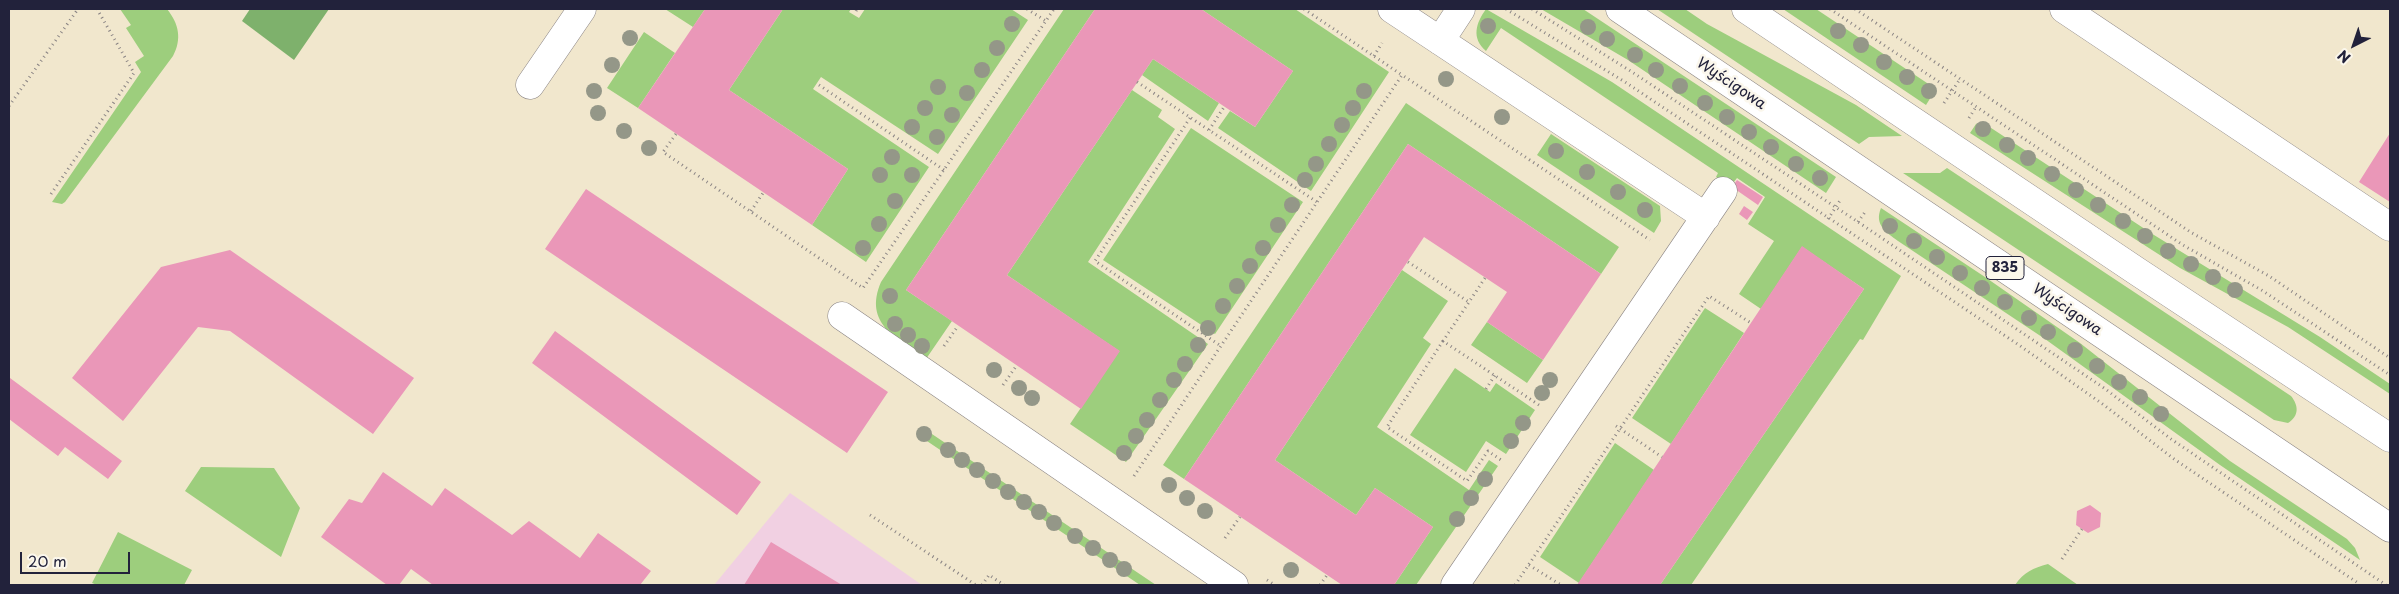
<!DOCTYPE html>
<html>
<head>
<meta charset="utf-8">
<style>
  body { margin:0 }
  #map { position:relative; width:2399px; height:594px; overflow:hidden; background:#f1e7cd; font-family:"Playpen Sans",sans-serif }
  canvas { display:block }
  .frame { position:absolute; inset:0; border:10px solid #22223b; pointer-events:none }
  .north { position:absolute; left:2329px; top:20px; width:50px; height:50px; -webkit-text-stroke:4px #fbf7ec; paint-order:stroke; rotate:221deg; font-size:14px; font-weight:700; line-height:20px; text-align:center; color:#22223b }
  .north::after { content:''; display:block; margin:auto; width:18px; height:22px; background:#22223b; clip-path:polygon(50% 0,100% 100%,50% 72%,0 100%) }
  .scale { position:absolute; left:20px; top:552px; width:110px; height:22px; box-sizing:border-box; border:2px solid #22223b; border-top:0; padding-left:6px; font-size:15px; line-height:18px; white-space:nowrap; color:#22223b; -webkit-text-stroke:4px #fbf7ec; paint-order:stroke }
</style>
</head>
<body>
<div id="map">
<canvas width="2399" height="594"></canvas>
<div class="frame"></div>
<div class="north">N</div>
<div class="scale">20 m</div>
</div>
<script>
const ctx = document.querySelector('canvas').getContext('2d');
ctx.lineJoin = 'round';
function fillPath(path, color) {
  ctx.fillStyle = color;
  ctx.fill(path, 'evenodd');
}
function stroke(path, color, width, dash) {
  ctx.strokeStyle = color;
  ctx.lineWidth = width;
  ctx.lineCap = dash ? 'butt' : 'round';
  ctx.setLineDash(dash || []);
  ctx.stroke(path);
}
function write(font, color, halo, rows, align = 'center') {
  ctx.font = font + ' "Playpen Sans",sans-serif';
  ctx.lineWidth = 5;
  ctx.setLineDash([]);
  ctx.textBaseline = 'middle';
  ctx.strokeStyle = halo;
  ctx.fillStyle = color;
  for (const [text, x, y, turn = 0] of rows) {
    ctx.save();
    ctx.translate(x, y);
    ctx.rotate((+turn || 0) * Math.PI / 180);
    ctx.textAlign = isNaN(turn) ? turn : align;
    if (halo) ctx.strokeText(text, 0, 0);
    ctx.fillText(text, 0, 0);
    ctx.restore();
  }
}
fillPath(new Path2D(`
  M790 493 922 585H714Z`), '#f1d0e2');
fillPath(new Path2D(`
  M120 9H167C179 24 182 39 173 56L65 202 62 204 52 202 141 72 135 62 144 56 126 28 131 25Z
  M665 9H705L693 27Z
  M783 9H851L849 12 859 18 865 9H1011L1028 20 938 154 821 77 813 89 929 167 866 262 812 225 848 169 729 90Z
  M1064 9H1095L906 290 952 321 926 359C897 338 863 324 881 282Z
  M1201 9H1295L1389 72 1311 191 1218 128 1230 111 1255 127 1293 71Z
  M1486 9 1612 82 1901 276 1863 340 1860 339 1691 585H1660L1864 289 1802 247 1761 309 1739 294 1774 241 1748 224 1765 197 1737 178 1730 187 1716 177 1718 173 1501 28 1486 51C1471 38 1476 23 1486 9Z
  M1541 9H1583L1836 177 1826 193 1628 60Z
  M1657 9H1685L1707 24 1856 105 1902 136 1869 137 1859 144Z
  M1783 9H1816L1936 89 1926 105Z
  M644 32 675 53 638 108 607 88Z
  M1153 59 1219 103 1208 121 1142 75Z
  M1132 90 1162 110 1158 117 1175 129 1088 262 1208 344 1126 462 1070 424 1119 351 1007 275Z
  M1406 103 1619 247 1601 274 1408 144 1184 479 1163 465Z
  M1982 122 2154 235 2320 337 2390 384V394L2288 327 2180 268 1970 133 1976 124Z
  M1191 128 1303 202 1215 334 1103 260Z
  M1551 134 1660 206 1661 221 1654 233 1537 155Z
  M1947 168 2291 396C2299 406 2299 416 2288 423L2274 420 1903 173H1940Z
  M1881 208 1985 277 2080 343 2230 461 2347 539 2355 548 2360 560 2220 465 2045 339 1898 241C1886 232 1874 225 1881 208Z
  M1402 270 1448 301 1423 338 1431 344 1377 427 1469 490 1489 460 1498 466 1416 585H1394L1433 527 1375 488 1356 515 1275 460Z
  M1705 308 1744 333 1671 444 1632 418Z
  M1487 322 1543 360 1527 383 1471 345Z
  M1455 368 1490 392 1496 383 1535 410 1506 454 1486 441 1466 472 1410 435Z
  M926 430 1156 585H1140L921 437Z
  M1615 443 1654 470 1579 583 1540 557Z
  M201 467 274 468 300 508 281 557 185 491Z
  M118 532 192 570 184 585H97L92 583Z
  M2048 564 2078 585H2015C2024 572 2033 568 2048 564Z`), '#9dce7d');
fillPath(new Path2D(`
  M250 9H329L294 60 242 21Z`), '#7eb16c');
fillPath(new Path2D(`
  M705 9H783L729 90 848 169 812 225 638 108Z
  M1095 9H1201L1293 71 1255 127 1153 59 1007 275 1120 351 1081 409 906 290Z
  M2390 133V202L2359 182Z
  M1408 144 1601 274 1543 360 1487 322 1507 292 1424 237 1275 460 1356 515 1375 488 1433 527 1394 585H1342L1184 479Z
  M1737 180 1763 197 1758 205 1732 187Z
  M586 189 888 392 847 453 545 249Z
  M1744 206 1753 212 1747 220 1739 214Z
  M1802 246 1864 289 1660 585H1577Z
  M230 250 414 378 373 434 230 331 198 327 123 421 72 378 161 267Z
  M555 331 761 482 737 515 532 363Z
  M10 378 122 461 108 479 65 447 58 456 9 419Z
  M383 472 432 506 445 488 512 535 529 521 580 558 598 533 651 571 640 585H433L411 569 399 585H387L321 537 349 499 362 503Z
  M2090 505 2101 513 2100 527 2088 533 2076 525 2077 511Z
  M771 542 842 585H744Z`), '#ea97b8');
const minor = new Path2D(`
  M1392 9 1706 217
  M2064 9 2390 227
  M1440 41 1461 9
  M530 85 582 9
  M842 316 1234 585
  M1455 585 1723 191`);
const major = new Path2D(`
  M1620 9 2390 528
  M1746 9 2138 272 2390 438`);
stroke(minor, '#8a8484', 29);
stroke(major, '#8a8484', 29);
stroke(new Path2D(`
  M1027 9 1046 21
  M1304 9 1402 75
  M1506 9 1625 82 2016 343 2104 405 2174 459 2358 583
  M1532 9 1632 72 1858 222 2104 388 2171 439 2386 585
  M1830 9 2183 245 2263 291 2390 375
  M1855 9 2192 233 2269 276 2390 358
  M856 11 857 9
  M1374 56 1382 43
  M1137 82 1317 202
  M819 85 944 170
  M1944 103 1960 79
  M9 106 78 9
  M1190 118 1095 261 1221 346
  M1969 118 1976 107
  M1209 130 1224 107
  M676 134 663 152 863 288 1054 9
  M51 194 134 73 97 9
  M751 211 763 193
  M1828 219 1841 199
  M1858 222 1865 212
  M1408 262 1469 302
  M1485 278 1443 341 1539 405
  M1443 341 1387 427 1467 481 1488 451 1501 460
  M944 346 958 326
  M1003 385 1017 365
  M1486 389 1495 375
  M1616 426 1662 457
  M1134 476 1402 75 1650 240
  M870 515 976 585
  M1225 538 1240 517
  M2062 559 2082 529
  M1529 565 1561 585
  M1267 580 1275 585
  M982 585 989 575 1004 585
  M1320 585 1327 575
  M1515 585 1709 296 1751 323`), '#8a8484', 3, [1, 4]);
stroke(minor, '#fff', 28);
stroke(major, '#fff', 28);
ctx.fillStyle = '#949788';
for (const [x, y] of [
  [1012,24],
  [1488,26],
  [1588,27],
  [1838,31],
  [630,38],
  [1607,39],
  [1861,45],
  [997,48],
  [1635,55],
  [1884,62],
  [612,65],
  [982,70],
  [1656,70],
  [1907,77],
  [1446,79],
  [1680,86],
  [938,87],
  [594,91],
  [1364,91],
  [1929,91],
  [967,93],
  [1705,103],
  [925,108],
  [1353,108],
  [598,113],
  [952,115],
  [1502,117],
  [1727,117],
  [1342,125],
  [912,127],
  [1983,129],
  [624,131],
  [1749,132],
  [937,137],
  [1329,144],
  [2007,145],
  [1771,147],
  [649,148],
  [1556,151],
  [892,157],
  [2028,158],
  [1316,164],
  [1796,164],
  [1587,172],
  [2052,174],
  [880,175],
  [912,175],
  [1820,178],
  [1305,180],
  [2076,190],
  [1618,192],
  [895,201],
  [1292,205],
  [2098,205],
  [1645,210],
  [2123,221],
  [879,224],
  [1278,225],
  [1890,226],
  [2145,236],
  [1914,241],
  [863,248],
  [1263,248],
  [2168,251],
  [1937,257],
  [2191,264],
  [1250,266],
  [1960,273],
  [2213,277],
  [1237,286],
  [1982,288],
  [2235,290],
  [890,296],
  [2005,302],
  [1223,306],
  [2029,318],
  [895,324],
  [1208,328],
  [2048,332],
  [908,335],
  [1198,345],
  [922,346],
  [2075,350],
  [1185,364],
  [2097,366],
  [994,370],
  [1174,380],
  [1550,380],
  [2119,382],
  [1019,388],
  [1542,393],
  [2140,397],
  [1032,398],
  [1160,400],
  [2161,414],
  [1147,420],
  [1523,423],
  [924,434],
  [1136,436],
  [1511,441],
  [948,450],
  [1124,453],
  [962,460],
  [977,470],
  [1485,479],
  [993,481],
  [1169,485],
  [1008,492],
  [1187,498],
  [1471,498],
  [1024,502],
  [1205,511],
  [1039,512],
  [1457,519],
  [1054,523],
  [1075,536],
  [1093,548],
  [1110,560],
  [1124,569],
  [1291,570]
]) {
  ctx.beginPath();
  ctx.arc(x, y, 8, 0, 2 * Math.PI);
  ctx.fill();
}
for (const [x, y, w] of [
  [2005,268,38]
]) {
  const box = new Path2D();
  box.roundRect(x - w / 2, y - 11.5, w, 23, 4);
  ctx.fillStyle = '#fbf7ec';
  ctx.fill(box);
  stroke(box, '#22223b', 1);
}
write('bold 14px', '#22223b', null, [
  ["835",2005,268]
]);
write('15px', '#22223b', '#fbf7ec', [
  ["Wyścigowa",1731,84,34],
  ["Wyścigowa",2067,310,34]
]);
</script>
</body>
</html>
